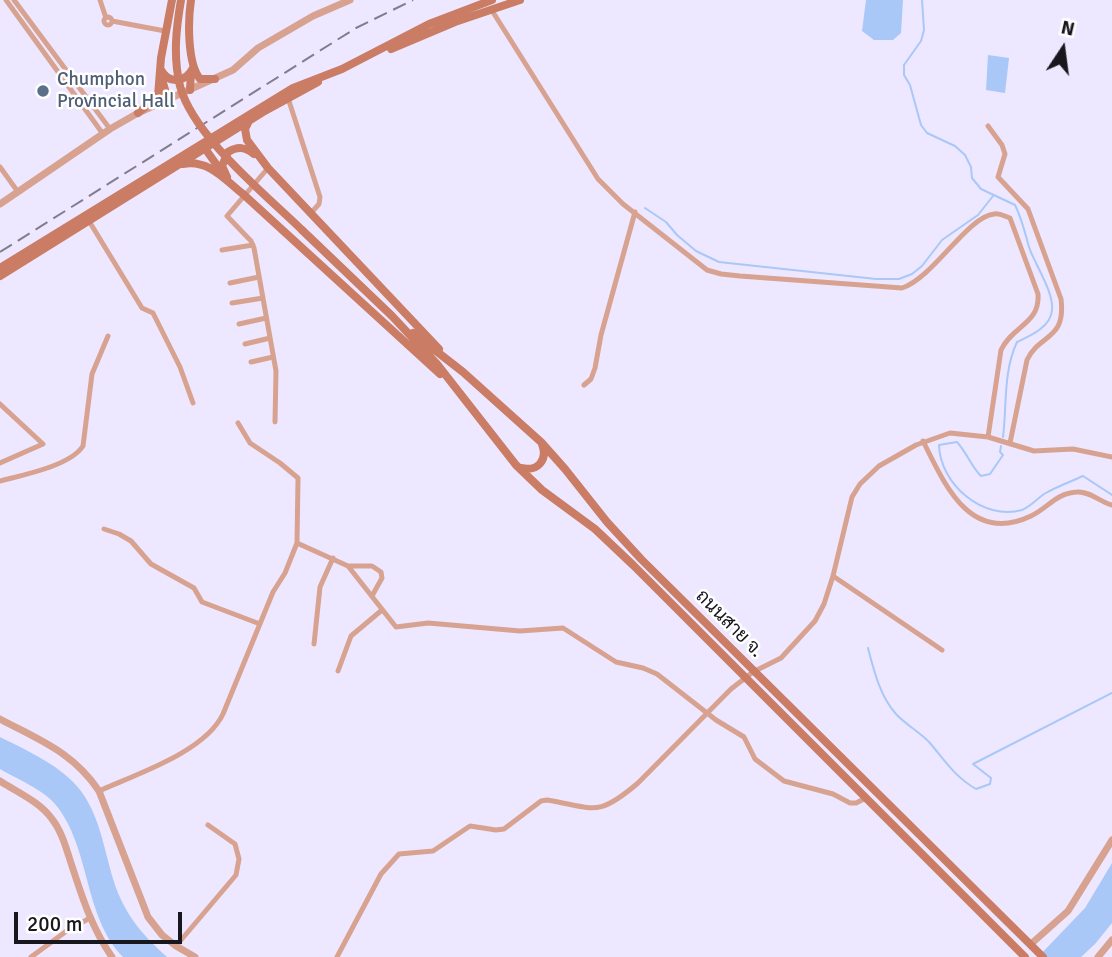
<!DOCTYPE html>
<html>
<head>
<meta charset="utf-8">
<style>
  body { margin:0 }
  #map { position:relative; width:1112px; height:957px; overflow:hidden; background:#ede8ff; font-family:Signika,sans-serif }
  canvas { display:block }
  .north { position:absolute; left:1028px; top:14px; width:70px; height:70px; -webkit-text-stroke:5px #fff; paint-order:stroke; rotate:13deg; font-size:19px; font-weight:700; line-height:28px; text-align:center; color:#19171e }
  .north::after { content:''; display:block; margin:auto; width:24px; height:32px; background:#19171e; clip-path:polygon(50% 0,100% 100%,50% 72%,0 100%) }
  .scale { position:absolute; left:14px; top:912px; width:168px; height:32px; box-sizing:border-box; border:4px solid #19171e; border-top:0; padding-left:9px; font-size:21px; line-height:24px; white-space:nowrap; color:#19171e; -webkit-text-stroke:5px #fff; paint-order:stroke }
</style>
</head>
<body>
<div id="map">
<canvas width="1112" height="957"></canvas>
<div class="north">N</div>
<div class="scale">200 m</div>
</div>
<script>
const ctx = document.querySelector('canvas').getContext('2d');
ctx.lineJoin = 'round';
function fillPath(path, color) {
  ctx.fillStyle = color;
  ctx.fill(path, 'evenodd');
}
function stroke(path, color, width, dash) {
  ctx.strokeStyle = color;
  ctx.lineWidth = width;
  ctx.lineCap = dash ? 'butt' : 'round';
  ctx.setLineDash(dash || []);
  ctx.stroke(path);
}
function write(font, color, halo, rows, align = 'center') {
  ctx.font = font + ' Signika,Sarabun,sans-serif';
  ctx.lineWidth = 5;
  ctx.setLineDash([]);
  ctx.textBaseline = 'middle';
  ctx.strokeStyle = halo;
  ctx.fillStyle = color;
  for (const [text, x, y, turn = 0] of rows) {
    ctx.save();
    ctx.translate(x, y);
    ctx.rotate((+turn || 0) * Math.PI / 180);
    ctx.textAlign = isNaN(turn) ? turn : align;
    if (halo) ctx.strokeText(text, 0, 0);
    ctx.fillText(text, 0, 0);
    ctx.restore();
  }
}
fillPath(new Path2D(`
  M866 0H903L901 33 893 40H874L862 31Z
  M988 55 1009 58 1005 93 986 90Z
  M0 737C28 751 62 766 81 791 103 821 105 860 118 893 130 921 145 937 167 957H123C83 916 91 847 55 804 42 789 17 779 0 769Z
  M1112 863V923L1095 944 1081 957H1038L1085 908Z`), '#a9c8f7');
stroke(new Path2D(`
  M922 0 924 30 921 41 904 65V75L910 85 921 125 927 133 955 146 965 155 971 167 972 178 981 189 1015 205C1022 219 1025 233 1029 247 1035 265 1054 292 1052 310 1051 327 1030 336 1017 342 1003 372 1007 405 1003 437
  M645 208 666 222 677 235 696 251 719 262 876 279H899L912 274 922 266 942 240 978 215 993 196
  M1001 446 1000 452 1003 455 990 474 981 476C971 466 967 453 957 442L939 445C940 484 983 521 1022 510 1030 507 1037 499 1044 494 1056 487 1070 482 1083 476L1112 495
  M868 648C874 671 880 696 896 714 906 725 920 732 930 743 945 761 955 777 976 789L990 784 991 778 973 764 1112 693`), '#a9c8f7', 2);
stroke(new Path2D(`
  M6 0 103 134
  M14 0 110 129
  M100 0 106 18
  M491 9 598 179 623 204 707 270 721 274 740 276 902 288C934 277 967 217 994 214 1000 213 1004 216 1010 218L1038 294C1040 324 1013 325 1001 350L988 437
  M104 21a4 4 0 1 1 8 0a4 4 0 1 1-8 0Z
  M112 21 165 31
  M288 98 320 197 319 204 311 213
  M988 126 1002 145 1005 154 998 177 1028 209 1061 299C1066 341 1040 333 1027 360L1010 443
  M0 167 18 192
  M268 168 227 216 251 241 254 248 276 371 275 422
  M89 221 142 308 153 313 180 367 193 403
  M222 250 253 245
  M230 283 259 277
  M232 303 263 298
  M239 324 266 318
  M245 344 270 338
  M251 362 273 357
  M584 385 591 379 595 368 601 335 635 212
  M0 404 43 444 0 463
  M923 441C945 485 970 545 1031 516 1048 508 1056 493 1077 492 1090 491 1100 502 1112 505
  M0 481C23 475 70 466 83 446L92 374 108 336
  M104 529 119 534 131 541 151 564 194 588 202 602 260 624
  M297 543 348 566 396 627 428 623 520 631 563 628 616 662 643 668 657 674 716 720 744 737 755 759 784 781 833 794 850 803H856L866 798
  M348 566H372L381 572 382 578 372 596
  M833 576 942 650
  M314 644 320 587 333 558
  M338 671 351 636 382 610
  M99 791C136 774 205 752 223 714L273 592 285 573 297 543 298 478 280 463 250 443 238 423
  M176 946 236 875 239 859 235 844 208 825
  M31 957 68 930 90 918
  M337 957 381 874 399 854 433 851 470 826 496 830 504 829 541 801 547 800C595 808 597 818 638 783L731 689 753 672 781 658 815 621 824 604 833 576 852 497 860 484 879 466 916 445 950 433 988 437 1034 451 1073 449 1112 457`), '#d8a291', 5);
stroke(new Path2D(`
  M0 204 110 129 138 113 233 70 258 48 313 16 350 0
  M0 719C39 740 73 752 99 791L148 917 162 935 176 946 195 957
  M0 781C17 792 40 802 52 819 63 833 67 852 73 869 83 900 93 930 112 957
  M1031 944 1068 911 1112 840
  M1098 957 1112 940`), '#d8a291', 7);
stroke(new Path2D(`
  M191 0C188 20 187 63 200 79H215
  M391 49 455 22 520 0
  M161 70C169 85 186 82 193 68
  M163 83 168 100
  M190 90 191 72
  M138 113 158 96 161 58 172 0
  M248 123 245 129 247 140 268 168 439 349
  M204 147 221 171
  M183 164C209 159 225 180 243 194L440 374
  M227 177 222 166 228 152C238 146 245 147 254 154
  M302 230 392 316 437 364 516 465 542 490 595 529 633 565 1025 957
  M0 268 293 88 342 69 429 24 492 0
  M0 276 263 112 318 82
  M413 333 463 372 541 442 565 469 607 522 641 559 1043 957
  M521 468C538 472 548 460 542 444`), '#ca7c64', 8);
stroke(new Path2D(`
  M0 252 356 28 413 0`), '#817d8c', 2, [14, 7]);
stroke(new Path2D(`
  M181 0C176 29 173 57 180 86 193 136 265 194 302 230`), '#ca7c64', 8);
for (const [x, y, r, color] of [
  [43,91,7,"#5c6f8a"]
]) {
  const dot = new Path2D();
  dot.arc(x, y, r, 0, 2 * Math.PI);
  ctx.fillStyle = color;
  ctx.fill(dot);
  stroke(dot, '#fff', 2.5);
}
write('19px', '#4e5e75', '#fff', [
  ["Chumphon",57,80],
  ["Provincial Hall",57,102]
], 'left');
write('19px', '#19171e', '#fff', [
  ["ถนนสาย จ.",729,624,45]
]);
</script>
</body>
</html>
